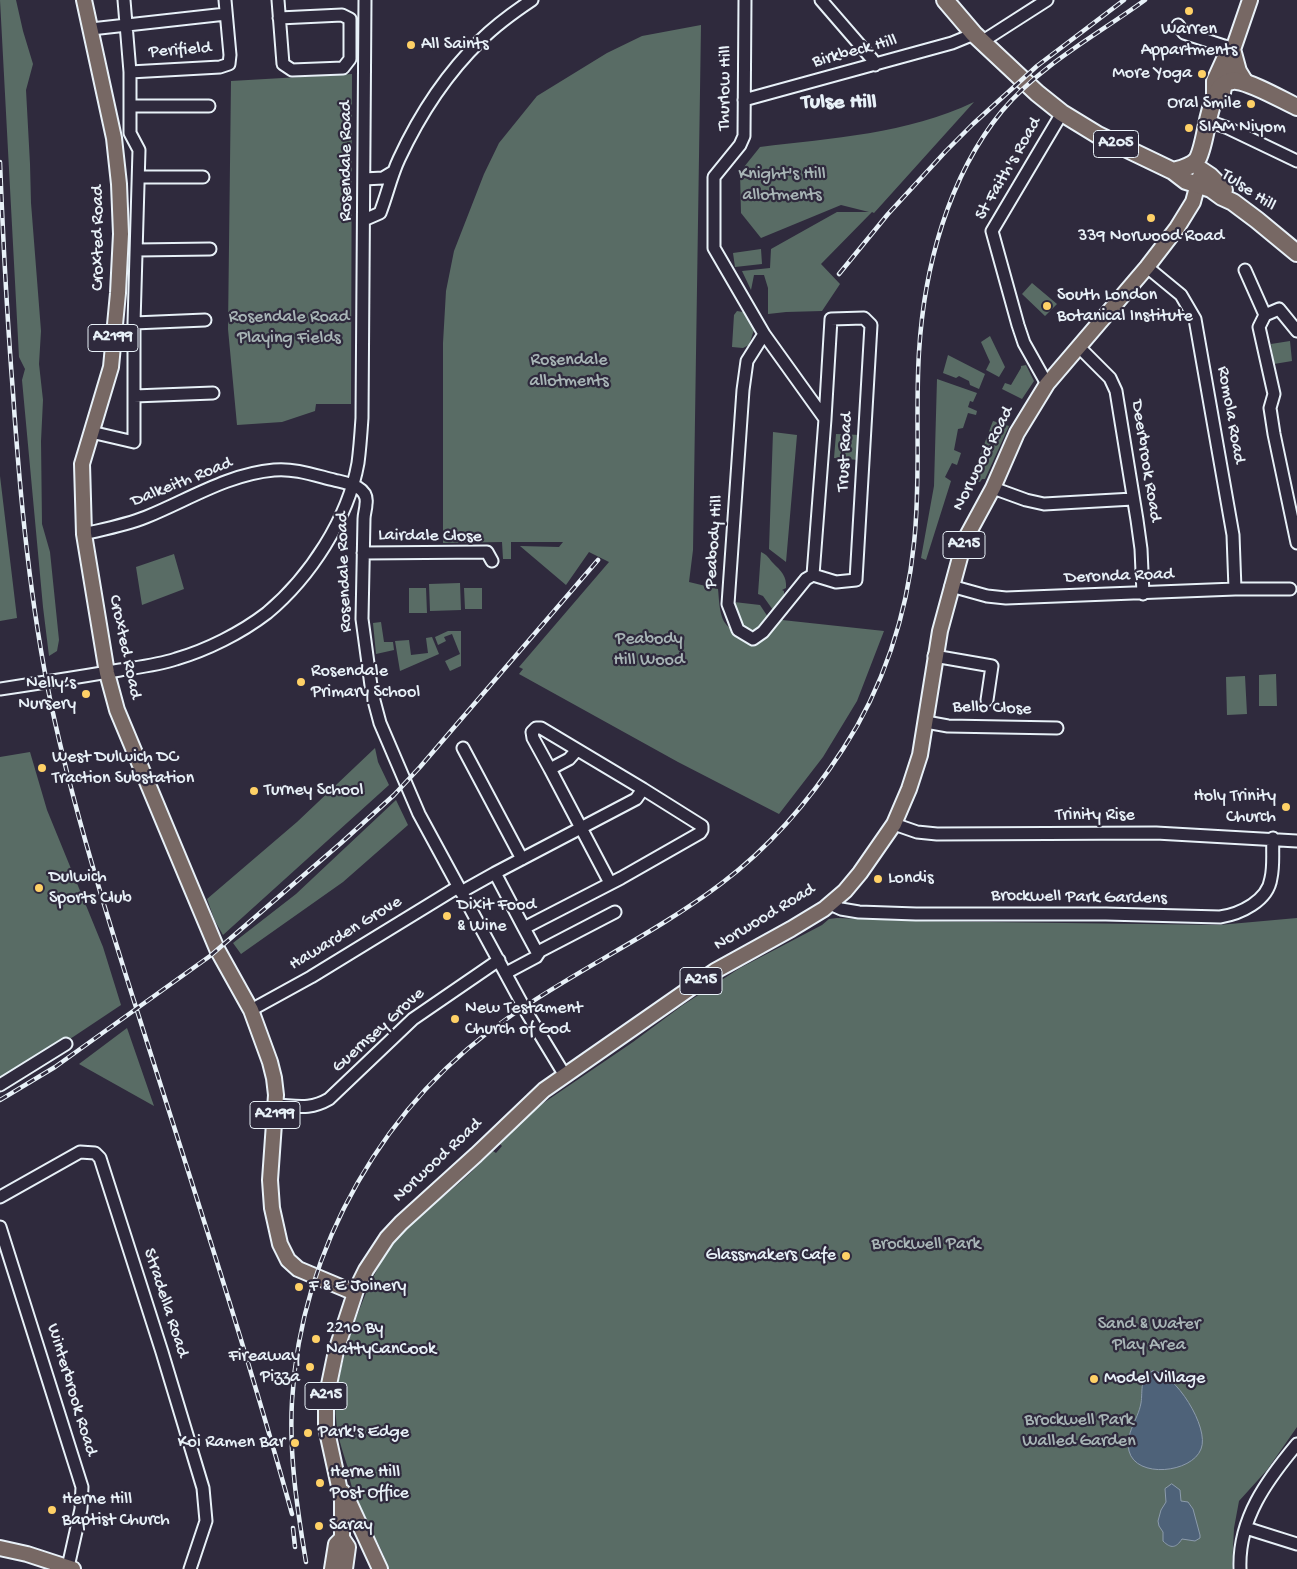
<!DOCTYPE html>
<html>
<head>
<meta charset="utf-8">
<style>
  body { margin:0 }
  canvas { display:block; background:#2f2a3d }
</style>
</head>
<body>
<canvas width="1297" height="1569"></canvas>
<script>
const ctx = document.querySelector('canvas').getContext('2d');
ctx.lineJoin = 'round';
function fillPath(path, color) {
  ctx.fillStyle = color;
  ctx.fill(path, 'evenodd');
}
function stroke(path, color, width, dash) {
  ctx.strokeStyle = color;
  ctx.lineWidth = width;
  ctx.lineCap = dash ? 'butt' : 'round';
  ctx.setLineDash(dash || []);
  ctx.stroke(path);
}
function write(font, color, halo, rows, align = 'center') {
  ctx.font = font + ' "Gochi Hand",sans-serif';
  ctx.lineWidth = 4.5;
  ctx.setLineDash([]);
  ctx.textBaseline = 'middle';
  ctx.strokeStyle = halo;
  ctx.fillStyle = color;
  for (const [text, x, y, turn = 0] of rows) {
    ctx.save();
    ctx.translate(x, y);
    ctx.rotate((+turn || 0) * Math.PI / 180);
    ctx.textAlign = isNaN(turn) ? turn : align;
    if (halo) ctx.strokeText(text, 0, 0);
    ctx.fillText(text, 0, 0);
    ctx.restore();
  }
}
fillPath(new Path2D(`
  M0 0H16L23 31 33 64 26 90 30 164 31 203 41 331 39 364 43 400 41 441 42 524 50 552 59 640 57 651 49 656 43 607 22 380 25 369 19 357Z
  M701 25 693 550 689 582 718 589C719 598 719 608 722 617 725 628 750 648 763 640 770 636 776 626 782 620L884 631 857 701 823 757 779 814 678 762 519 674 523 669 519 667 609 562 589 552 566 585 520 546 559 547 563 542H511V559H503L502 542 443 543V343L446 291 454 251 484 174 499 143 537 96 607 53 642 36Z
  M352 74 351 404H316L315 411 282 422 237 425 228 329 231 81Z
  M974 102 874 213 872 212 821 264 840 284 822 311 786 312 768 314V288L764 275H754L751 290 742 271 770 268 771 249 837 212H869L841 205 761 238 741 213 740 172 760 147C832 138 907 134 974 102Z
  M761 249 762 264 735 267 733 253Z
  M1032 283 1057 304 1045 316 1022 294Z
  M737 311 743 312 750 319 754 330 749 345 743 348 732 347 734 315Z
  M990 336 1005 367 999 377 986 370 990 362 981 342Z
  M1290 341 1292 361 1274 364 1271 344Z
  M948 355 985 374 979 389 970 385 969 381 959 376 956 378 943 373Z
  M1026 365 1034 381 1022 399 1002 389 1005 383 1011 385 1021 368V366Z
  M937 379 977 393 973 402 970 401 968 407 977 411 976 415 968 413 963 428 958 429 954 450 961 453 957 465 952 463 945 477 951 481 926 560 921 558 934 486Z
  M993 421 1009 426 985 479H982L980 482 975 481 973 486 969 484Z
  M773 432 797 435 786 562 769 549Z
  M836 434 861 435 859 460 834 458Z
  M0 476 17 618 0 621Z
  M761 552C768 555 769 559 773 563 781 571 787 576 786 588L782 590 784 591V597L773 610 763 596 758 594Z
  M174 554 184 589 142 605 136 567Z
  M460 583 461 610 430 611 429 584Z
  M409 588H426L427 613H409Z
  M464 588H482V609H465Z
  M734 602 760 605 768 617 760 630C740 631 734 622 734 602Z
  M381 622 384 642H393L394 650 376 654 373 623Z
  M448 631H461V666L450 671 445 661 460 654 452 634 444 637 446 641 438 645 435 637Z
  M432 637 439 654 400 671 395 641 409 640 411 655 428 653 426 638Z
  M1276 674 1277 706H1259V675Z
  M1245 676 1247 714 1227 715 1226 677Z
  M375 748 378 762 389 785 223 935 215 921 207 899 297 822Z
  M30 752 47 810 103 947 121 1005 73 1037 15 1068 13 1074 0 1082V757Z
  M396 800 408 825 343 882 241 954 233 943 296 894Z
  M837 918 912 921 1219 925 1297 918V1427L1267 1470 1239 1501 1234 1528 1232 1569H387L384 1564 386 1562C383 1553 379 1544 374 1536L371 1537C365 1519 356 1502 351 1484 349 1477 350 1471 347 1465 342 1450 337 1434 336 1418 332 1374 368 1271 398 1238 414 1220 433 1205 451 1190 466 1178 479 1164 493 1151L496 1153 502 1146 500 1144 539 1106 633 1042 683 1005 740 968 822 925 829 919Z
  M127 1028 154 1106 79 1064Z`), '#596c65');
const water = new Path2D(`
  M1153 1371C1175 1372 1210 1428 1201 1449 1192 1473 1136 1479 1129 1451 1125 1433 1138 1420 1141 1403 1143 1391 1139 1375 1153 1371Z
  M1172 1484 1180 1490 1181 1501 1188 1502 1193 1509 1200 1535V1538L1195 1541 1182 1539C1176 1548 1171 1549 1163 1541V1532L1159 1526 1158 1521 1161 1510 1166 1502 1165 1489Z`);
fillPath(water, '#4e6279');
stroke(water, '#8c9bac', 1);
const minor = new Path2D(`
  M278 0 283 64 292 70 343 68 350 59V19L342 15 279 18
  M745 0 744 136 740 145 714 177V248L764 334
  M821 0 872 59 875 65
  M1178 25 1184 33 1233 49
  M91 29 226 14
  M983 41 1047 0
  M130 72 220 67 229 64 230 55 225 0
  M744 100 952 43 974 34
  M130 106H209
  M1208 121 1228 128 1297 161
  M139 177H203
  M364 179 383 178 393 172
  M364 220 380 213C387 195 391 176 399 159 419 116 447 73 481 40 496 25 514 12 532 0
  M137 250 210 249
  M1147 267 1181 295 1195 319 1233 535 1235 589
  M1245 270 1265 315
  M1265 315 1259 327 1274 394 1270 408 1274 434 1297 543
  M1265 315 1279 309 1297 331
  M864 318 871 325 856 580 836 582 813 575 825 419 831 319Z
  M134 323 205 320
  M1079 347 1110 378 1116 391 1137 520 1141 549 1143 594
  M1047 384 1024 343 1018 325 992 231 1062 113
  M134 396 213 393
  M91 432 134 442V323L139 150 130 133V72L124 0
  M993 488 1026 500 1044 504 1133 499
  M84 534C105 529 126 525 146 517 188 500 228 474 274 470 294 468 314 475 334 480 346 483 369 486 366 504 366 509 364 514 364 519L362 619 372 693 380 723 419 814 527 1013 564 1074
  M363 553 487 552 492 561
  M813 575 806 579 763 632 753 639 738 630 728 604 743 390 747 361 764 334 825 419
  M951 586 987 596 1006 598 1235 589H1290
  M934 656 992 666 987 700
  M0 689C40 683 80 677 120 670 139 667 158 665 176 659 207 650 241 633 267 613 310 577 348 519 358 463 360 448 361 433 362 418L365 0
  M926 722 948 726 1057 728
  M463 748 522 859
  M577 750 569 759 550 769 533 738 532 732 536 728H541L643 789
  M550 769 610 883
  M894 824 917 832 937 834 1156 833 1297 841
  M461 892 495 873
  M830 904 841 909 859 912 916 914H1106L1220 917C1240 914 1268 901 1271 878 1274 865 1272 852 1273 838
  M524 928 495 873 636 799 643 789 702 826V830L700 833 621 878 524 928 538 954
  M506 973 536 957 540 951 615 912
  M251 1010 311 977 458 887
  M0 1085 66 1044
  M276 1105C297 1106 310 1110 329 1099L413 1019 499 960
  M0 1197 80 1152 95 1153 100 1158 162 1352 203 1488 206 1521 190 1569
  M0 1227 82 1487 81 1509 68 1567
  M1246 1528 1297 1544
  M1240 1569C1238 1519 1267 1480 1297 1444`);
const major = new Path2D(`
  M84 0 114 138 119 184 121 234 118 293 111 367 82 464 84 534 107 673 117 710 188 880 217 949 251 1010 270 1062 274 1078 276 1095 270 1180 272 1208 280 1244 288 1260 298 1269 355 1293
  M1233 49 1239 71 1247 84
  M1223 93 1228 64 1250 0
  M1214 96V81L1224 59
  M343 1492 350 1504 380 1569
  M0 1548 27 1554 73 1569
  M332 1569 336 1544 342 1538
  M345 1569 348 1547 342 1538V1500L326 1427V1399L336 1351 356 1290 366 1270 387 1238 401 1223 476 1155 544 1090 715 971 791 929 824 909 845 891 860 873 894 824 909 789 920 755 940 631 962 550 968 534 993 488 1017 433 1047 384 1147 267 1177 228 1193 202 1200 176`);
const highway = new Path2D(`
  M945 0 974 34 1037 93 1062 113 1098 135 1173 171 1186 181 1211 189 1222 197 1233 202 1257 220 1297 253
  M1201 170 1210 176 1224 190
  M1173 171C1181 169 1191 167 1197 160 1209 141 1206 77 1237 81 1253 83 1282 100 1297 107`);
stroke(minor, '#e8f1f8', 15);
stroke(major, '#e8f1f8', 18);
stroke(highway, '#e8f1f8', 20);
stroke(minor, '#2f2a3d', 11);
stroke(major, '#776864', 14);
stroke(highway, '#776864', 16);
const rail = new Path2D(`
  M0 162C3 239 7 316 13 393 20 497 30 602 51 704 74 811 107 916 140 1020 192 1184 246 1348 292 1514
  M839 274 888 214 946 151 973 124 1037 66 1124 0
  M0 1100 55 1067 210 956 341 843 394 795 420 767 598 560
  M293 1528 295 1547
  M306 1562C297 1508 289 1455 292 1401 301 1247 385 1101 512 1015 580 968 656 933 722 883 771 846 810 800 843 749 883 688 907 615 914 543 921 479 915 415 919 352 924 268 948 177 1002 111 1040 65 1097 35 1145 0`);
stroke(rail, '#e8f1f8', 4.5);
stroke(rail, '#2f2a3d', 2.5, [8]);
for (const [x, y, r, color] of [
  [1189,11,5,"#ffd166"],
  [411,45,5,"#ffd166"],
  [1202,74,5,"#ffd166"],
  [1251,104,5,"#ffd166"],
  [1189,128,5,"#ffd166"],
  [1151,218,5,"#ffd166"],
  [1047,306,5,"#ffd166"],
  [301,682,5,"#ffd166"],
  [86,694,5,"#ffd166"],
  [42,768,5,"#ffd166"],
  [254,791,5,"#ffd166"],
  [1286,807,5,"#ffd166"],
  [878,879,5,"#ffd166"],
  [39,888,5,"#ffd166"],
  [447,916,5,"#ffd166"],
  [455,1019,5,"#ffd166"],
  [846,1256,5,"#ffd166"],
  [299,1287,5,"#ffd166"],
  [316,1339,5,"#ffd166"],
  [310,1367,5,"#ffd166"],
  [1094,1379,5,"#ffd166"],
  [308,1433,5,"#ffd166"],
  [295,1443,5,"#ffd166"],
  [320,1483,5,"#ffd166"],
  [52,1510,5,"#ffd166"],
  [319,1526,5,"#ffd166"]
]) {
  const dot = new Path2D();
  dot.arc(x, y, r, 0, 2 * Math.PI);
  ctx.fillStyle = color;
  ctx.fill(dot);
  stroke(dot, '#2f2a3d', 2);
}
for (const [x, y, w] of [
  [1116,144,45],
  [113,338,50],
  [964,545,42],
  [701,981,42],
  [275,1115,50],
  [326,1396,42]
]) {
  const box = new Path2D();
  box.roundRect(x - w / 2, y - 13.5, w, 27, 4);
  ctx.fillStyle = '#2f2a3d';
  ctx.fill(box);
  stroke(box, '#e8f1f8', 1);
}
write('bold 16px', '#e8f1f8', null, [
  ["A205",1116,144],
  ["A2199",113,338],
  ["A215",964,545],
  ["A215",701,981],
  ["A2199",275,1115],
  ["A215",326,1396]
]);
write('18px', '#e8f1f8', '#2f2a3d', [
  ["Warren",1189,30,"center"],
  ["Appartments",1189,51,"center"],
  ["All Saints",421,45],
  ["More Yoga",1192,74,"right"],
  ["Oral Smile",1241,104,"right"],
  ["SIAM Niyom",1199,128],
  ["339 Norwood Road",1151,237,"center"],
  ["South London",1057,296],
  ["Botanical Institute",1057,317],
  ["Rosendale",311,672],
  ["Primary School",311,693],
  ["Nelly’s",76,684,"right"],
  ["Nursery",76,705,"right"],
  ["West Dulwich DC",52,758],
  ["Traction Substation",52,779],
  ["Turney School",264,791],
  ["Holy Trinity",1276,797,"right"],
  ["Church",1276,818,"right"],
  ["Dulwich",49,878],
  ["Sports Club",49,899],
  ["Londis",888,879],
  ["Dixit Food",457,906],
  ["& Wine",457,927],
  ["New Testament",465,1009],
  ["Church of God",465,1030],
  ["Glassmakers Cafe",836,1256,"right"],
  ["F & E Joinery",309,1287],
  ["2210 By",326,1329],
  ["NattyCanCook",326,1350],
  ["Fireaway",300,1357,"right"],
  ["Pizza",300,1378,"right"],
  ["Model Village",1104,1379],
  ["Park's Edge",318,1433],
  ["Koi Ramen Bar",285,1443,"right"],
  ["Herne Hill",330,1473],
  ["Post Office",330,1494],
  ["Herne Hill",62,1500],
  ["Baptist Church",62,1521],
  ["Saray",329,1526]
], 'left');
write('18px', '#e8f1f8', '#2f2a3d', [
  ["Perifield",180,51,-4],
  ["Birkbeck Hill",855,52,-15],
  ["Thurlow Hill",726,88,-89],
  ["Rosendale Road",347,161,-90],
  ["St Faith's Road",1009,169,-60],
  ["Tulse Hill",1248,191,34],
  ["Croxted Road",99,238,-90],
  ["Romola Road",1230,415,80],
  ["Trust Road",846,452,-87],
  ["Norwood Road",984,459,-63],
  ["Deerbrook Road",1145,461,81],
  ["Dalkeith Road",182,483,-22],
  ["Lairdale Close",430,537,1],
  ["Peabody Hill",715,542,-86],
  ["Rosendale Road",345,572,-92],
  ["Deronda Road",1119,577,-2],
  ["Croxted Road",124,647,78],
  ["Bello Close",992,709,2],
  ["Trinity Rise",1095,816],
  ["Brockwell Park Gardens",1079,898,1],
  ["Norwood Road",765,918,-31],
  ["Hawarden Grove",346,934,-31],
  ["Guernsey Grove",379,1031,-42],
  ["Norwood Road",438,1161,-43],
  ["Stradella Road",165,1303,72],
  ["Winterbrook Road",71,1390,73]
]);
write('18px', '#a8b5b6', '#2f2a3d', [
  ["Knight's Hill",782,175],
  ["allotments",782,196],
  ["Rosendale Road",289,318],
  ["Playing Fields",289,339],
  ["Rosendale",569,361],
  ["allotments",569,382],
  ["Peabody",649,640],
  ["Hill Wood",649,661],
  ["Brockwell Park",926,1245],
  ["Sand & Water",1149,1325],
  ["Play Area",1149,1346],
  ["Brockwell Park",1079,1421],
  ["Walled Garden",1079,1442]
]);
write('bold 22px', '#e8f1f8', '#2f2a3d', [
  ["Tulse Hill",839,104]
]);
</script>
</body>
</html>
